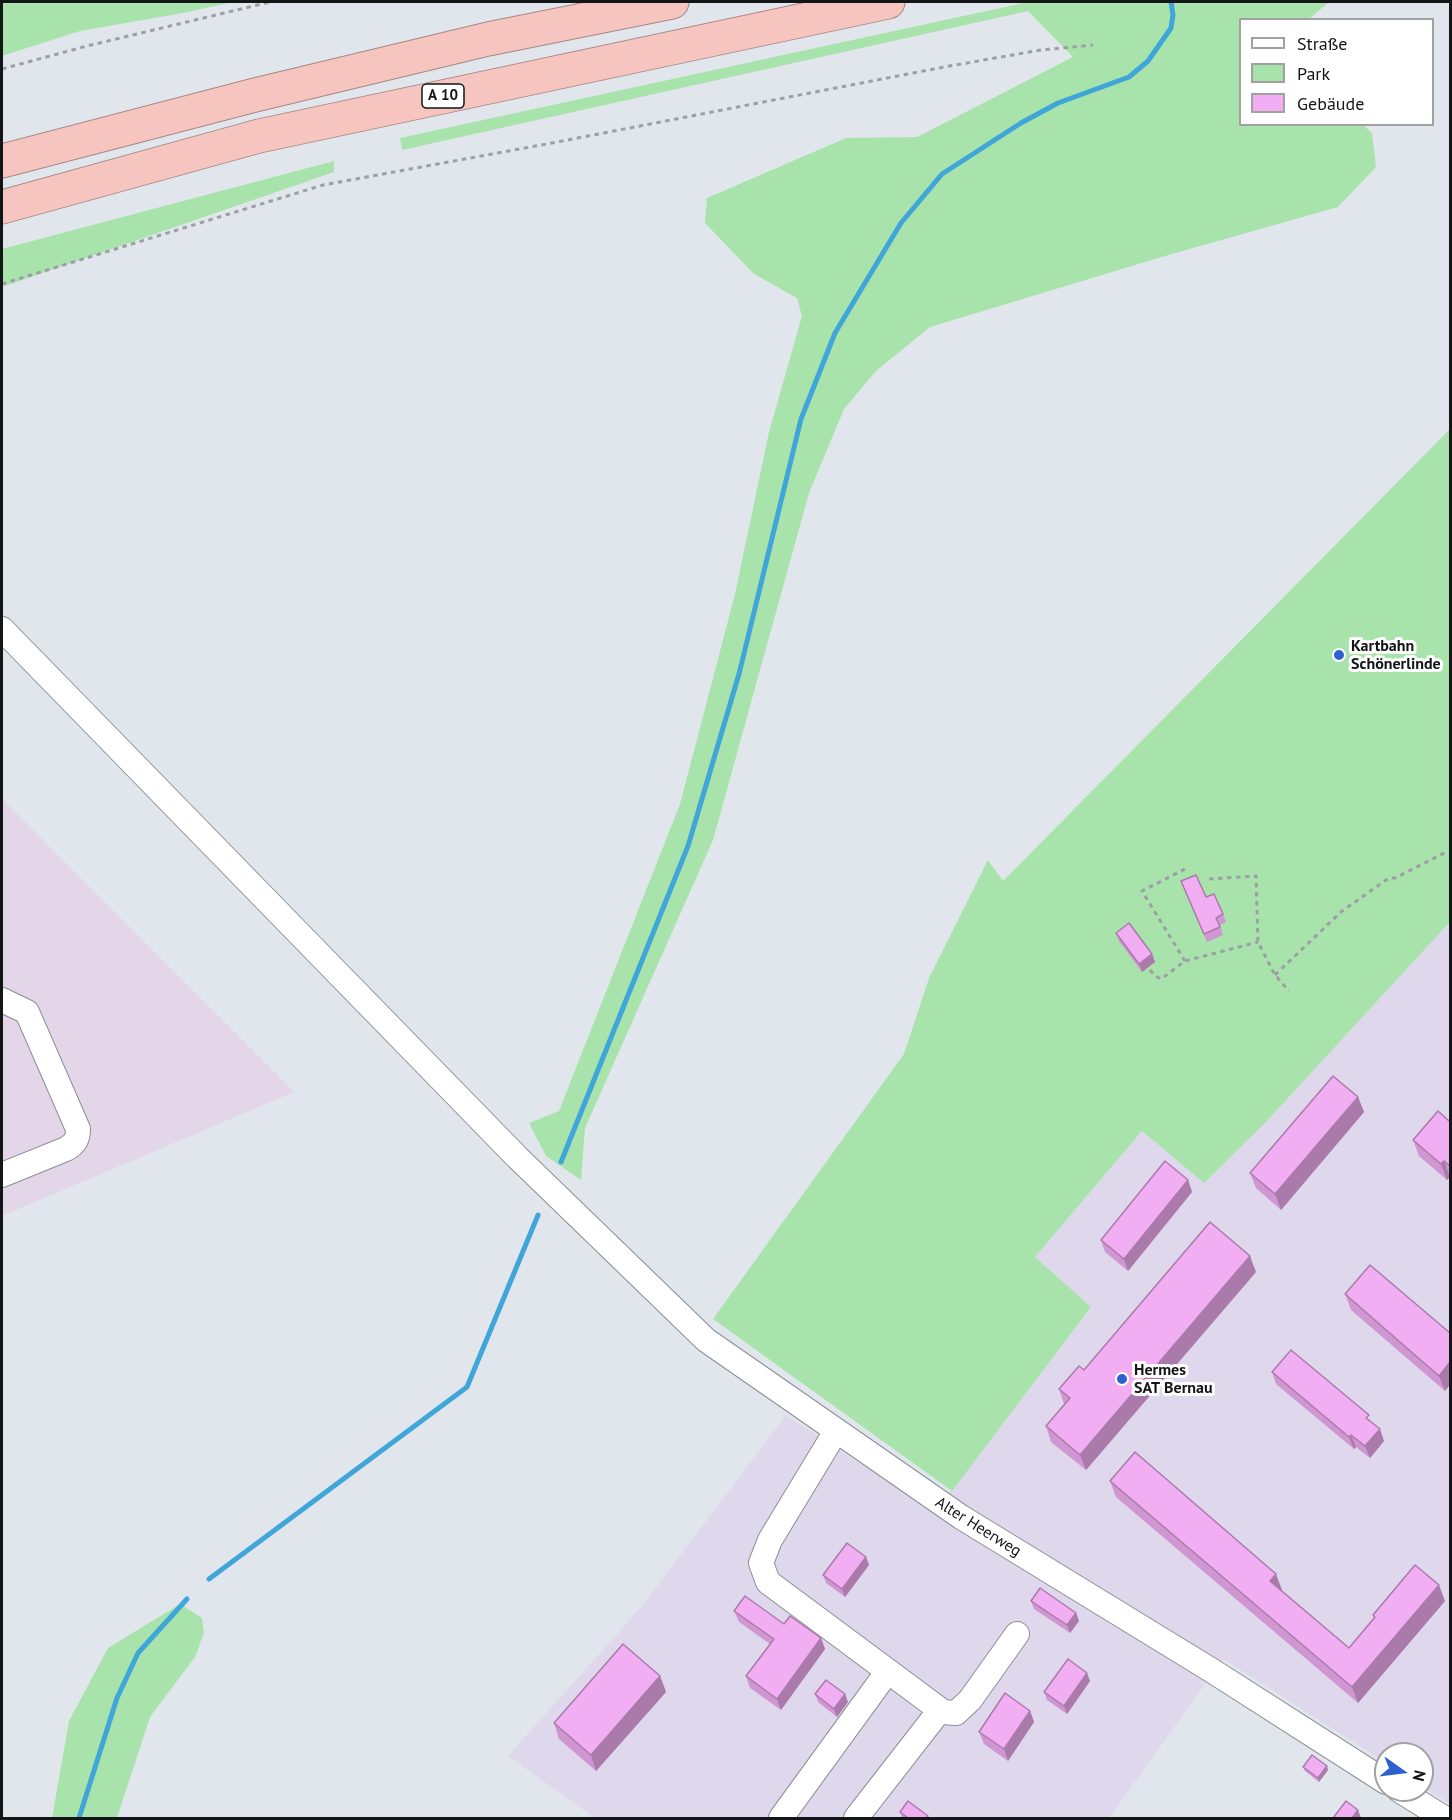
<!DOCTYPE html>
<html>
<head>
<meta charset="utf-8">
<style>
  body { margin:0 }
  #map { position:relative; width:1452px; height:1820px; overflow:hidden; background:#e1e6ec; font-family:"PT Sans",sans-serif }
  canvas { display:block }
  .frame { position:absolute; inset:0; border:3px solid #131516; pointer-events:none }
  .legend { position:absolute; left:1239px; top:18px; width:195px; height:108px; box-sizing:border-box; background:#fff; border:2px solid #a1a1a2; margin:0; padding:8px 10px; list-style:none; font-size:18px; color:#131516 }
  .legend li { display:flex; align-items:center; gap:12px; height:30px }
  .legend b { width:30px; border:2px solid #a1a1a2 }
  .north { position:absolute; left:1374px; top:1742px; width:60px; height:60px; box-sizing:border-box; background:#fff; border:2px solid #a1a1a2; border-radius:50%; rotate:104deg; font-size:16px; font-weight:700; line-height:24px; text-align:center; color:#131516 }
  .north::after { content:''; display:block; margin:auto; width:21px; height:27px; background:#2d61cf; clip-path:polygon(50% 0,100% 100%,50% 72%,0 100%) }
</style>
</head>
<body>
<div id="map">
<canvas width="1452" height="1820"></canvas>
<div class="frame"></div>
<ul class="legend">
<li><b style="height:8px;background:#fff"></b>Straße</li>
<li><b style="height:16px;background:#a9e3ac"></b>Park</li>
<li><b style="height:16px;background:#f2aef3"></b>Gebäude</li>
</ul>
<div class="north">N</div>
</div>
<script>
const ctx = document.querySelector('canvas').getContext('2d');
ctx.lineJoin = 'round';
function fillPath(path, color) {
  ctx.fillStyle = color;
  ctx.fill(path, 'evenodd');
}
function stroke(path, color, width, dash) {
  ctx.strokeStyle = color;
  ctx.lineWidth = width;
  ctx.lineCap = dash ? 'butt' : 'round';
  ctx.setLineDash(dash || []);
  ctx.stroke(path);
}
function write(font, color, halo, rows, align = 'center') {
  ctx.font = font + ' "PT Sans",sans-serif';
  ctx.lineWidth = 6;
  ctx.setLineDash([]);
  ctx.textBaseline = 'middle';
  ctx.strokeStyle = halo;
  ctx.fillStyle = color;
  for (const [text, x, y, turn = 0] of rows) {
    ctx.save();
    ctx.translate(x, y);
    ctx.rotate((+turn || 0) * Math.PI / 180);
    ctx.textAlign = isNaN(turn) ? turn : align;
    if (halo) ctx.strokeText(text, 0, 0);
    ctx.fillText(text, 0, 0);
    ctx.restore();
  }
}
fillPath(new Path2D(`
  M1450 922V1804L1422 1786V1754H1386V1763L1223 1659 1109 1818H595L508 1756 642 1606 786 1415 934 1512 1091 1308 1035 1257 1143 1130 1204 1182 1265 1123Z`), '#dfd8ed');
fillPath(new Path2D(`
  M2 799 294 1092 2 1216Z`), '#e4d6e9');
fillPath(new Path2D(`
  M2 2H233L183 13 80 31 2 56Z
  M1028 2H1329L1309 19 1240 20V124L1363 125 1372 133 1376 167 1338 207 1165 256 930 327 876 371 844 409 809 493 713 840 585 1128 581 1180 546 1156 529 1123 559 1111 680 804 735 594 769 432 802 316 797 298 754 274 705 223 707 198 846 138 917 137 1073 57 1028 11 402 150 400 138Z
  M334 161V172L2 287V249Z
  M1450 429V922L1265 1123 1204 1183 1142 1131 1035 1257 1091 1307 952 1491 713 1319 904 1054 929 978 988 860 1003 881Z
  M180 1604 202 1618 204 1633 195 1657 150 1717 117 1818H52L69 1721 108 1648Z`), '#a9e3ac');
stroke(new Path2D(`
  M561 1162 688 846 739 674 801 419 835 333 901 223 942 174 1021 123 1058 103 1129 77 1148 61 1171 28 1173 15 1171 2
  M209 1579 467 1387 538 1215
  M79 1818 117 1698 138 1653 187 1599`), '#40a5d9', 5);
const minor = new Path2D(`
  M2 629 517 1157 706 1340 961 1517 1211 1670 1386 1782
  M2 1000 27 1012 78 1129C78 1139 75 1144 66 1149L2 1175
  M836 1431 770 1540 761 1563 768 1582 943 1712 956 1713 970 1700 1017 1634
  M1399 1790 1444 1818
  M781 1818 888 1671
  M856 1818 940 1710`);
const highway = new Path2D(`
  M2 161 255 95 488 39 672 2
  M2 207 259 136 888 2`);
stroke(minor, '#8a8f94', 26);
stroke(highway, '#a78784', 35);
stroke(new Path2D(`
  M2 69 87 46 270 2
  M2 284 323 185 552 143 944 67 1041 50 1093 45
  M1185 869 1142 891 1185 961
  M1209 879 1256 876 1258 942 1275 975 1289 991
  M1150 970 1155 976 1161 979 1185 961 1258 942
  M1275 975 1342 911 1389 878H1395L1446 852`), '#9ca0a4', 3, [4.5, 4.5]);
stroke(minor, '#fff', 24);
stroke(highway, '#f6c5bf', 33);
fillPath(new Path2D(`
  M1181 881 1206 897 1223 914 1226 922 1220 925 1223 935 1207 942Z
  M1116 933 1152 954 1155 962 1142 972 1119 941Z
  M1358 1097 1364 1112 1281 1210 1256 1188 1250 1173Z
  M1450 1122V1177L1447 1180 1419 1156 1413 1140Z
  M1188 1180 1192 1192 1128 1271 1105 1252 1101 1240Z
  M1256 1272 1086 1470 1051 1442 1046 1426 1064 1404 1059 1389 1084 1370Z
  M1345 1294 1450 1333 1445 1391 1351 1310Z
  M1272 1372 1371 1421 1384 1441 1370 1458 1356 1447 1354 1449 1276 1384Z
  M1110 1481 1282 1590H1281L1349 1648 1374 1618 1373 1615 1445 1601 1358 1703 1116 1497Z
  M866 1557 869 1565 845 1597 826 1583 823 1575Z
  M1031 1601 1076 1613 1079 1621 1070 1633 1034 1609Z
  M734 1611 784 1624 821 1638 825 1649 781 1710 750 1688 746 1676 770 1644 739 1622Z
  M660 1676 666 1692 596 1771 559 1739 554 1723Z
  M1090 1681 1067 1714 1047 1700 1044 1692Z
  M815 1694 848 1702 837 1717 818 1702Z
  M1030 1711 1034 1722 1008 1761 984 1744 979 1732Z
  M1303 1767 1328 1770 1319 1782 1305 1771Z
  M900 1812 928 1816 929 1818H902Z`), '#d096d1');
fillPath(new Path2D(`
  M1152 954 1155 962 1142 972 1139 964Z
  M1358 1097 1364 1112 1281 1210 1275 1194Z
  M1444 1161 1450 1177 1447 1180 1441 1164Z
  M1188 1180 1192 1192 1128 1271 1124 1259Z
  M1250 1256 1256 1272 1086 1470 1080 1455Z
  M1450 1362V1385L1445 1391 1439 1376Z
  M1380 1429 1384 1441 1370 1458 1365 1446Z
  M1351 1435 1356 1447 1354 1449 1349 1437Z
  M866 1557 869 1565 845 1597 842 1589Z
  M1276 1574 1282 1590 1276 1597 1270 1581Z
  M1439 1585 1445 1601 1358 1703 1352 1687Z
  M1076 1613 1079 1621 1070 1633 1067 1625Z
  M821 1638 825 1649 781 1710 777 1699Z
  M1087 1673 1090 1681 1067 1714 1064 1706Z
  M660 1676 666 1692 596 1771 591 1755Z
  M845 1694 848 1702 837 1717 834 1709Z
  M1030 1711 1034 1722 1008 1761 1004 1749Z
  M1327 1766 1328 1770 1319 1782 1318 1778Z
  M1358 1810 1361 1818H1352Z`), '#a97aaa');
const building = new Path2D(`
  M1196 875 1206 897 1214 894 1223 914 1216 918 1220 927 1204 934 1181 881Z
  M1129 923 1152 954 1139 964 1116 933Z
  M1333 1076 1358 1097 1275 1194 1250 1173Z
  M1438 1111 1450 1122V1166L1444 1161 1441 1164 1413 1140Z
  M1165 1161 1188 1180 1124 1259 1101 1240Z
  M1210 1222 1250 1256 1080 1455 1046 1426 1070 1398 1059 1389 1079 1366 1084 1370Z
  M1370 1265 1450 1333V1362L1439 1376 1345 1294Z
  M1291 1350 1369 1415 1366 1418 1380 1429 1365 1446 1351 1435 1349 1437 1272 1372Z
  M1135 1452 1276 1574 1270 1581 1349 1648 1375 1617 1373 1615 1415 1565 1439 1585 1352 1687 1110 1481Z
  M847 1543 866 1557 842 1589 823 1575Z
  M1040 1588 1076 1613 1067 1625 1031 1601Z
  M745 1596 784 1624 790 1616 821 1638 777 1699 746 1676 774 1639 734 1611Z
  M623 1644 660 1676 591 1755 554 1723Z
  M1068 1659 1087 1673 1064 1706 1044 1692Z
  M826 1680 845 1694 834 1709 815 1694Z
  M1005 1693 1030 1711 1004 1749 979 1732Z
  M1312 1755 1327 1766 1318 1778 1303 1767Z
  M908 1801 928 1816 925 1818H908L900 1812Z
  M1346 1801 1358 1810 1352 1818H1333Z`);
fillPath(building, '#f2aef3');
stroke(building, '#a97aaa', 1.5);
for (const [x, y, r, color] of [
  [1339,655,6,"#2d61cf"],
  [1122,1379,6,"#2d61cf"]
]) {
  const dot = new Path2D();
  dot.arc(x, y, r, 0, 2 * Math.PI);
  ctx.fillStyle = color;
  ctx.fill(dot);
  stroke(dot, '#fff', 2);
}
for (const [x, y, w] of [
  [443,96,42]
]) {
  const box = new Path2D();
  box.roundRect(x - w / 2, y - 12, w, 24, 4.5);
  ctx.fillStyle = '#fff';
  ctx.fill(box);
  stroke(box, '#131516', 1.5);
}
write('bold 15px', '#131516', null, [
  ["A 10",443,96]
]);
write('bold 16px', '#131516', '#fff', [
  ["Kartbahn",1351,646],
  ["Schönerlinde",1351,664],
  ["Hermes",1134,1370],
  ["SAT Bernau",1134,1388]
], 'left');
write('16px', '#131516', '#fff', [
  ["Alter Heerweg",978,1527,32]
]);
</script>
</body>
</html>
